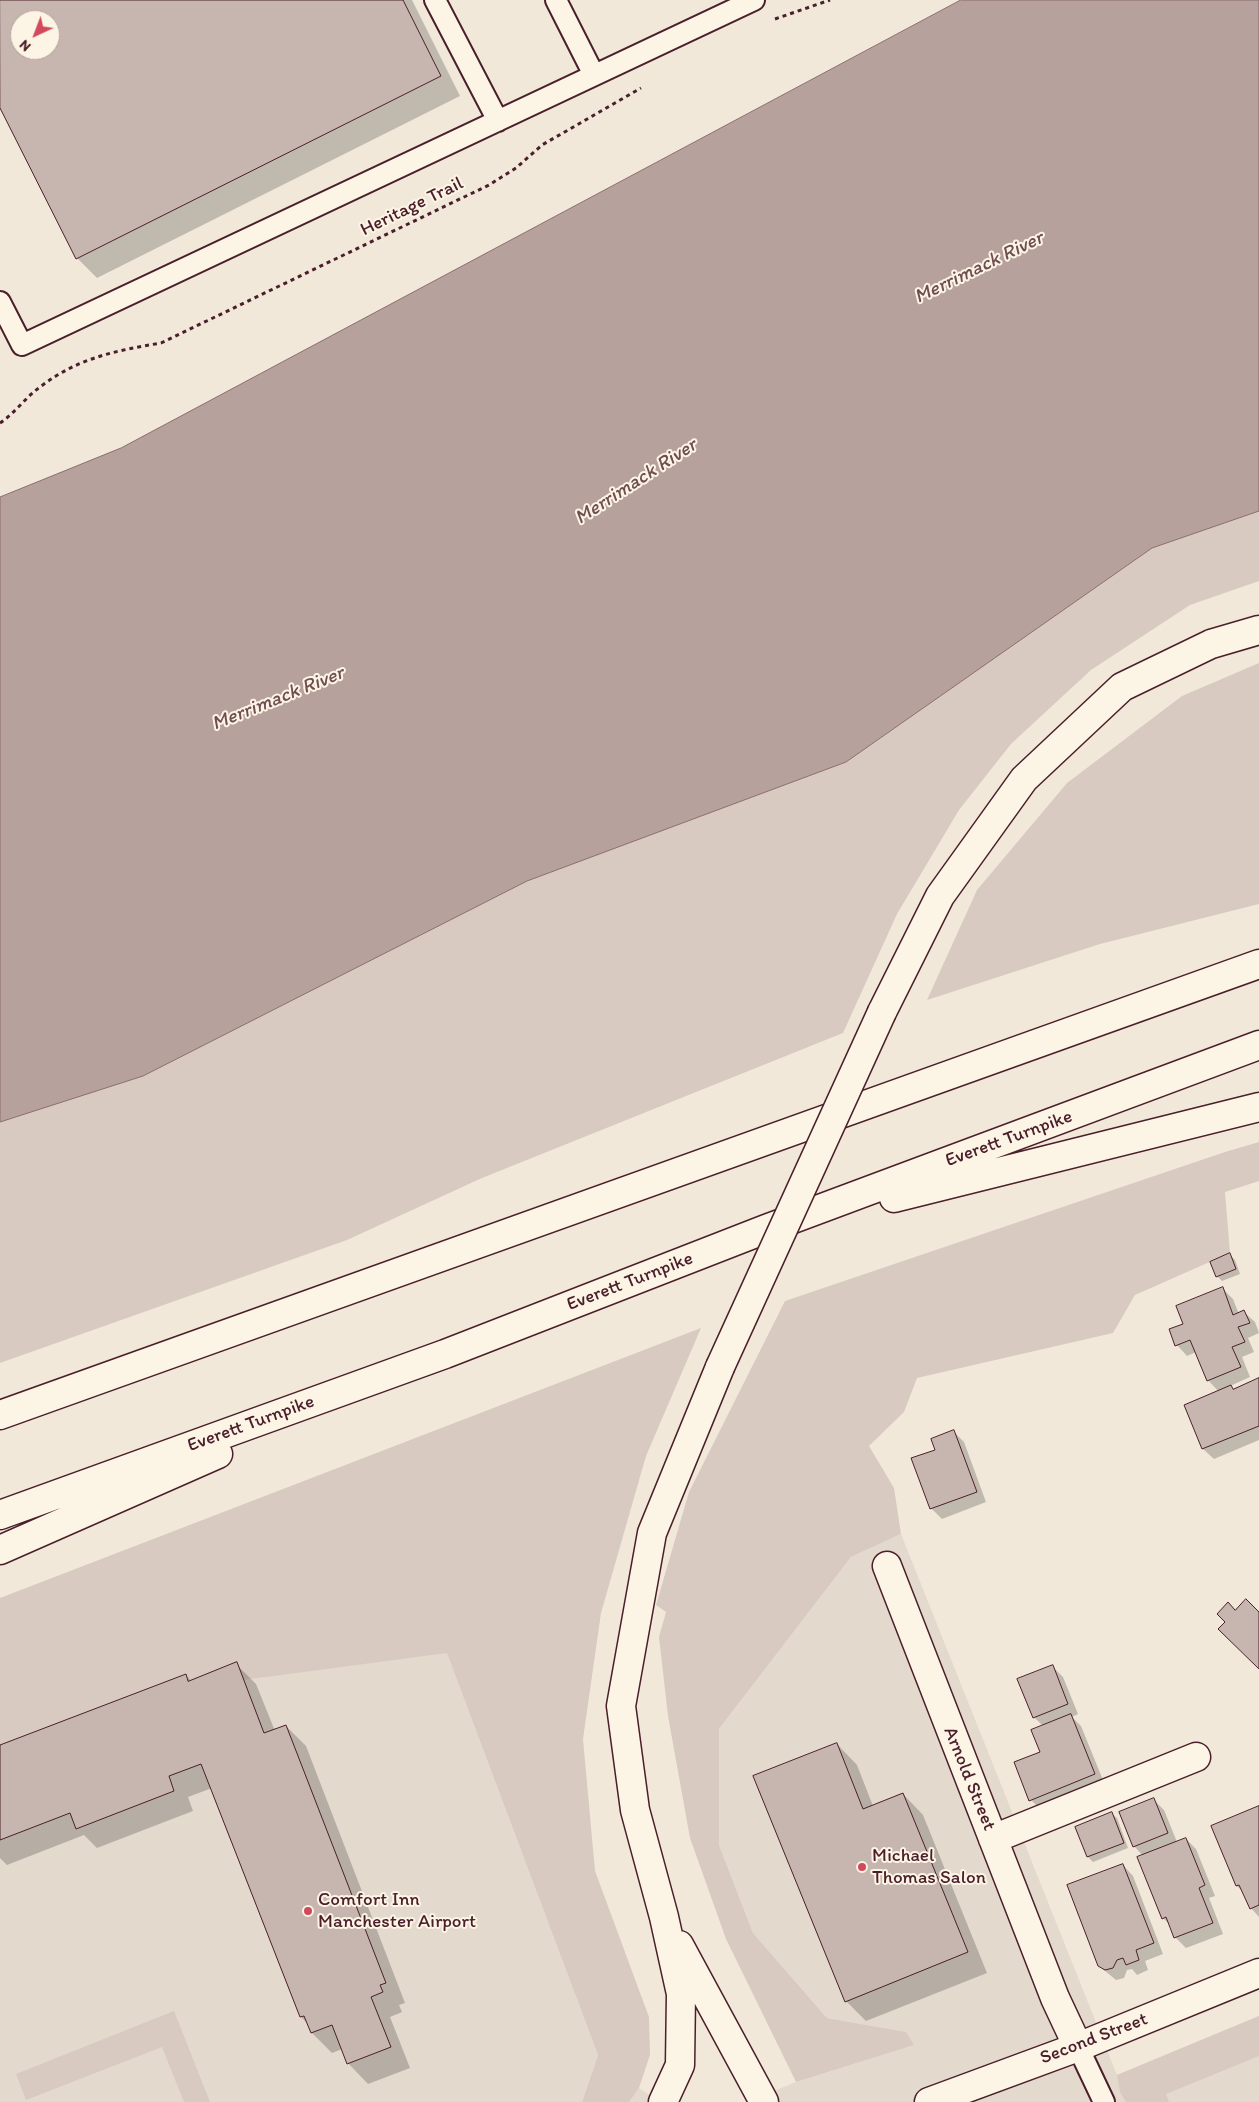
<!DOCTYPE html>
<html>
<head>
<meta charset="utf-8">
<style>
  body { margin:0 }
  #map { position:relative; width:1259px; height:2102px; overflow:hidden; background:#f1e8da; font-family:Itim,sans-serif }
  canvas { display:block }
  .north { position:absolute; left:10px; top:10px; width:50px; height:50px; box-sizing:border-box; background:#fcf5e5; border:1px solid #b59f9b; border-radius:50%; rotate:223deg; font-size:14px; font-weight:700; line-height:20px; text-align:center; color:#4a1f2b }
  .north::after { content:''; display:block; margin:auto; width:18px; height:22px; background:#d1495b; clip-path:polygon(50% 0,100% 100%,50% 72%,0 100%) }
</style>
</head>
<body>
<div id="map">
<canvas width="1259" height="2102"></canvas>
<div class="north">N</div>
</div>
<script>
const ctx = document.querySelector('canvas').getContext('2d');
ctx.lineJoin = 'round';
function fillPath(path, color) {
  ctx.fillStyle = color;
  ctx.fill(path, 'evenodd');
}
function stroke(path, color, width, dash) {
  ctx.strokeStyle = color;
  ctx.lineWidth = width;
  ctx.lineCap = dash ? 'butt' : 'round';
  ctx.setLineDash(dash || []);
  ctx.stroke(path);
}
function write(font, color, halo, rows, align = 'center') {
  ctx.font = font + ' Itim,sans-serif';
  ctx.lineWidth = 4;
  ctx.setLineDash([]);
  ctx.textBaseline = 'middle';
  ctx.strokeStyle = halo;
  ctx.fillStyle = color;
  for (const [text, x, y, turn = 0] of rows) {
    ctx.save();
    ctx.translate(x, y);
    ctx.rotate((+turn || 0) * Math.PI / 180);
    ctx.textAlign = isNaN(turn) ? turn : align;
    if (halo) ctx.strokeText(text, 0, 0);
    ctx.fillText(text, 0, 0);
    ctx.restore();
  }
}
fillPath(new Path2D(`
  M901 1534 1117 2075 1259 2016V2102H746L796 2082 913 2045 905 2032 827 2018 753 1933 719 1845V1729L851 1557Z
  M447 1652 598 2055 582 2102H0V1745L186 1674 188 1681 244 1680Z
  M639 2088 660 2102H629Z`), '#e4d9cd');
fillPath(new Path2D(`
  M1259 511V581L1190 605 1091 670 1011 744 959 810 897 914 843 1033 482 1178 347 1240 0 1363V1122L143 1076 527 881 846 762 1152 548Z
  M1259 663V904L1100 944 927 1000 977 890 1067 783 1182 696Z
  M1259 1142V1181L1225 1192 1230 1253 1135 1295 1113 1333 917 1378 904 1412 869 1446 894 1488 901 1534 851 1557 719 1729V1845L753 1933 827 2018 906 2032 914 2045 796 2082 726 1939 690 1838 668 1716 659 1637 666 1612 656 1605 689 1492 785 1301 1225 1152Z
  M701 1328 646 1456 601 1613 583 1739 595 1871 649 2017 650 2055 639 2088 629 2102H582L598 2055 447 1653 244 1680 188 1681 186 1674 0 1745V1598Z
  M174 2011 210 2102H184L162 2047 26 2100 16 2074Z
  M1259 2016V2056L1166 2094 1169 2102H1126L1120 2092 1117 2075Z`), '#d8cac0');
const water = new Path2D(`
  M961 0H1259V511L1152 548 846 762 527 881 143 1076 0 1122V497L121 448Z`);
fillPath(water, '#b6a19c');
stroke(water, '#8b6d6f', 1);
fillPath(new Path2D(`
  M0 0H412L460 96 97 278 77 258 0 105ZM20 20H50V50H20Z
  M1230 1255 1235 1260 1240 1274 1222 1281 1217 1276Z
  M1222 1288 1233 1299 1239 1314 1244 1312 1255 1322 1259 1333 1248 1338 1254 1352 1242 1357 1250 1377 1230 1386 1234 1390 1259 1380V1440L1214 1459 1203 1449 1186 1406 1219 1392 1208 1380 1196 1352 1187 1356 1177 1345 1170 1330 1184 1324Z
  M954 1432 964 1442 986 1502 942 1519 931 1508 937 1450Z
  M236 1664 256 1684 275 1731 286 1726 306 1746 405 2003 399 2005 402 2012 390 2017 410 2068 368 2084 348 2063 342 2049 332 2053 312 2033 309 2025 301 2017 212 1788 188 1797 193 1811 97 1848 84 1835 7 1865 0 1858V1747L186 1675 191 1681Z
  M1052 1666 1063 1677 1078 1714 1072 1717 1081 1726 1105 1785 1041 1810 1031 1800 1041 1753 1043 1726 1034 1717Z
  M837 1744 857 1765 873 1806 903 1794 923 1815 987 1973 866 2021 846 2001Z
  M1153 1799 1164 1810 1177 1842 1186 1839 1196 1849 1215 1896 1209 1898 1223 1934 1186 1948 1175 1937 1172 1927 1163 1918 1143 1856 1134 1846Z
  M1259 1808V1917L1251 1908 1244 1893 1237 1886Z
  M1112 1814 1117 1818 1128 1848 1093 1862 1088 1857Z
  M1123 1865 1133 1876 1163 1954 1145 1961 1148 1970 1137 1975 1132 1969 1127 1970 1124 1978 1116 1980 1099 1966Z`), '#0003');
const building = new Path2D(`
  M0 0H403L441 76 76 259 0 108ZM20 20H50V50H20Z
  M1230 1253 1236 1269 1216 1277 1210 1262Z
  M1223 1287 1233 1315 1244 1310 1250 1323 1238 1327 1245 1342 1232 1347 1241 1367 1207 1381 1190 1340 1175 1346 1169 1329 1183 1324 1176 1306Z
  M1259 1378V1426L1202 1449 1184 1405 1231 1385 1233 1389Z
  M954 1430 977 1492 930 1509 911 1458 935 1450 931 1439Z
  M1246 1599 1259 1612V1669L1218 1629 1225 1622 1217 1614 1228 1602 1235 1610Z
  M237 1662 264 1733 286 1725 386 1983 380 1985 383 1992 371 1997 391 2047 347 2064 332 2025 311 2033 304 2016 300 2017 201 1764 169 1776 174 1791 76 1829 70 1813 0 1840V1745L186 1674 188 1681Z
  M1053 1665 1068 1704 1033 1718 1017 1679Z
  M1071 1714 1095 1774 1029 1801 1014 1762 1040 1752 1031 1730Z
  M837 1743 863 1809 903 1793 968 1952 845 2002 753 1776Z
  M1154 1798 1168 1833 1133 1847 1119 1812Z
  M1259 1806V1905L1250 1909 1239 1885 1236 1886 1211 1826Z
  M1112 1812 1124 1843 1087 1857 1075 1827Z
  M1186 1838 1205 1885 1199 1888 1213 1923 1174 1938 1166 1917 1162 1919 1137 1857Z
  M1123 1864 1154 1943 1136 1950 1139 1960 1126 1965 1123 1958 1117 1960 1113 1968 1105 1970 1098 1966 1067 1885Z`);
fillPath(building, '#c7b6af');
stroke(building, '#4a1f2b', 1);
const lane = new Path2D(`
  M435 0 498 121
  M556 0 594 75
  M0 302 22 345 754 0
  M1078 2047 1104 2102`);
const street = new Path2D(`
  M887 1566 1055 1998 1078 2047
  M993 1839 1196 1757`);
const primary = new Path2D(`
  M929 2102 1078 2047 1259 1973`);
const highway = new Path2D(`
  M882 1012 940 896 1024 779 1122 687 1211 644 1259 630
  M894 1198 1259 1107
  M0 1415 1259 964
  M0 1515 445 1354 766 1229 1259 1045
  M0 1550 218 1454
  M679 1945 764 2102
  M663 2102 680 2065 681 1994 664 1917 635 1810 621 1706 652 1533 720 1367`);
stroke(lane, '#4a1f2b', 24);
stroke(street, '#4a1f2b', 31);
stroke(primary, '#4a1f2b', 31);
stroke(highway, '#4a1f2b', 31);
stroke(new Path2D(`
  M775 19 830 0
  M0 423C15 413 26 397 40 387 78 358 114 351 161 343L489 185 516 168 542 145 641 88`), '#4a1f2b', 3, [4, 4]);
stroke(lane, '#fcf5e5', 20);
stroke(street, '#fcf5e5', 28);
stroke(primary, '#fcf5e5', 28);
stroke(highway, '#fcf5e5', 28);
const highwayBridge = new Path2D(`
  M720 1367 882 1012`);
stroke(highwayBridge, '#4a1f2b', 31, []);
stroke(highwayBridge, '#fcf5e5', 28);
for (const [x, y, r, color] of [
  [862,1867,5,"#d1495b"],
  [308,1911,5,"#d1495b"]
]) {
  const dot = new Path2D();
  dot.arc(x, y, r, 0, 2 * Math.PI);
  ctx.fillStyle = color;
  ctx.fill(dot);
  stroke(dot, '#fcf5e5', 2);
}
write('19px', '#4a1f2b', '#fcf5e5', [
  ["Heritage Trail",412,207,-26],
  ["Everett Turnpike",1009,1139,-20],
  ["Everett Turnpike",630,1282,-21],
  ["Everett Turnpike",251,1424,-20],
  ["Arnold Street",969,1779,68],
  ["Second Street",1094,2039,-21]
]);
write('19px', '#4a1f2b', '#fcf5e5', [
  ["Michael",872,1856],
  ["Thomas Salon",872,1878],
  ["Comfort Inn",318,1900],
  ["Manchester Airport",318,1922]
], 'left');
write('italic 20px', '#704c53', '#fcf5e5', [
  ["Merrimack River",979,268,-26],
  ["Merrimack River",636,482,-33],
  ["Merrimack River",278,699,-22]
]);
</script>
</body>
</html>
